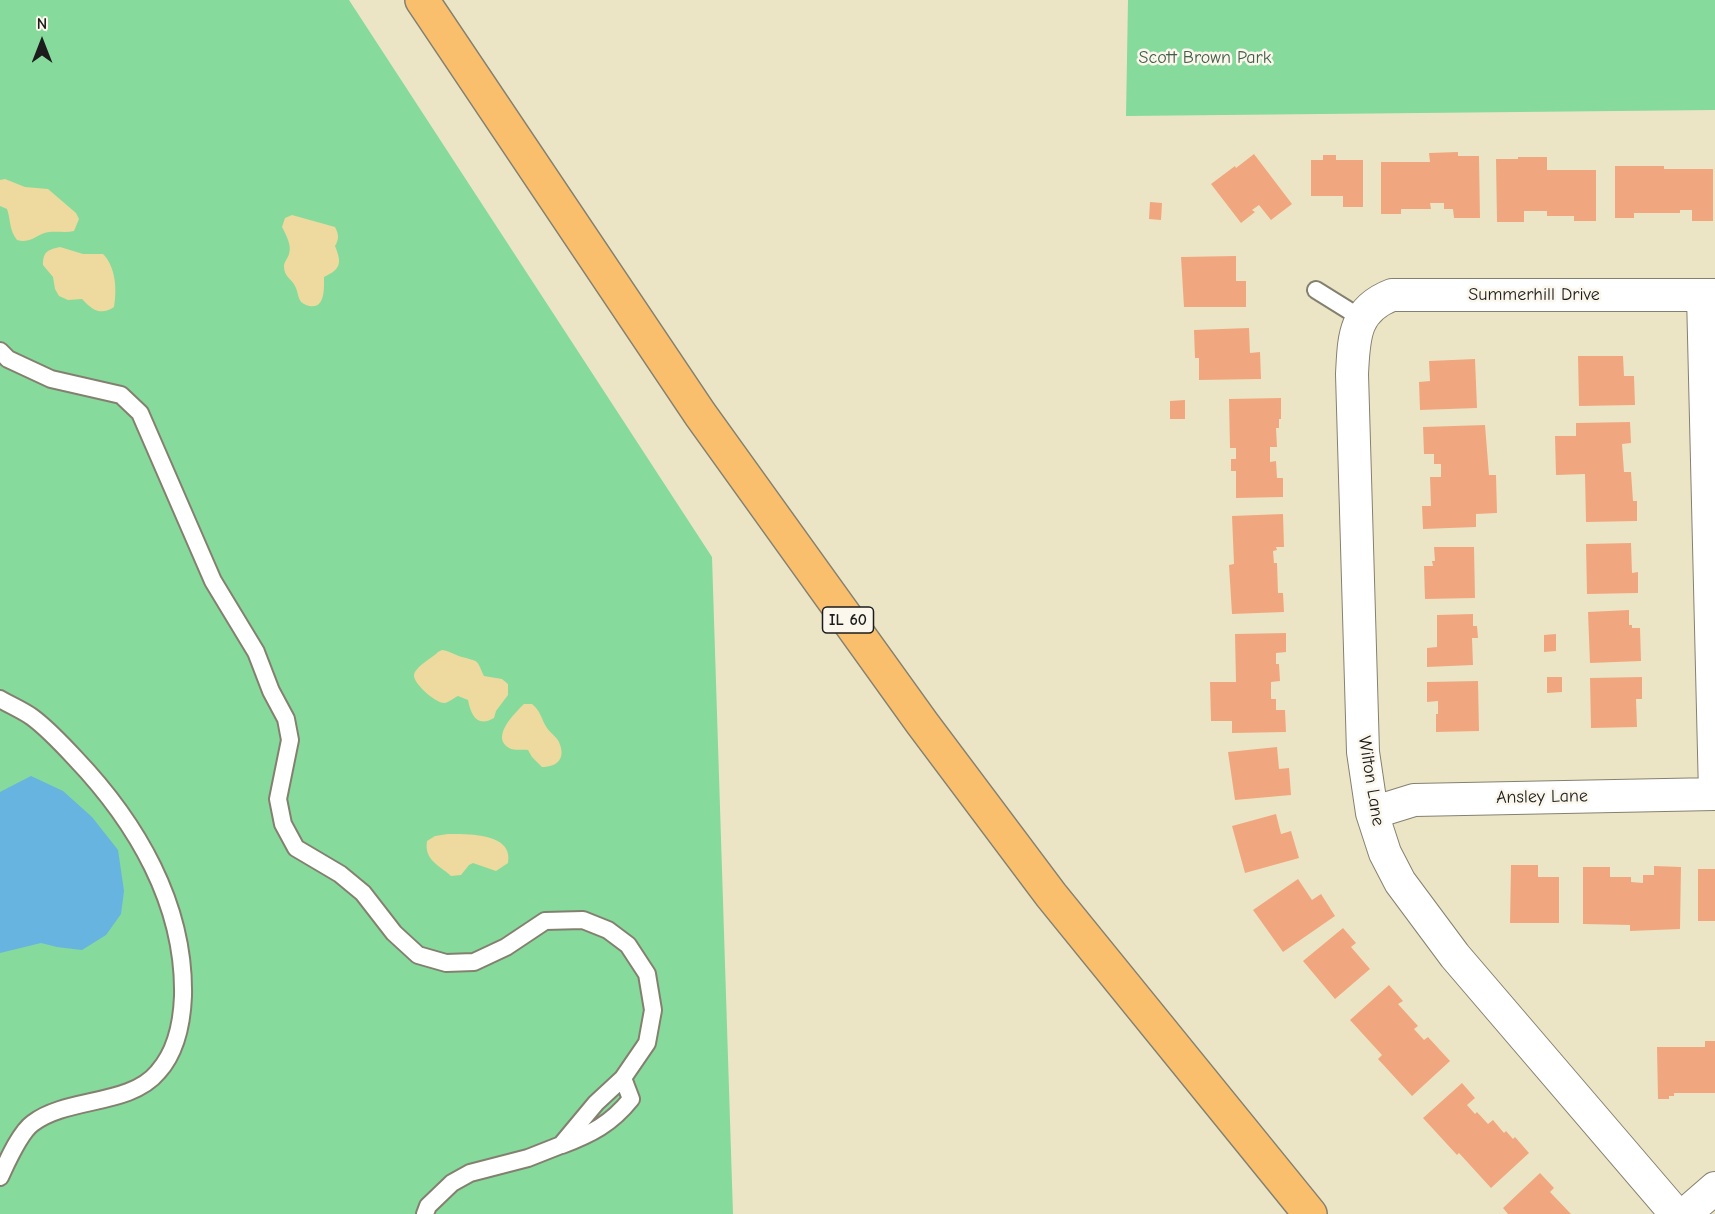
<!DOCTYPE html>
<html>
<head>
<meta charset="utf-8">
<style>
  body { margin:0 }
  #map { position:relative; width:1715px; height:1214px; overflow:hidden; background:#ece5c5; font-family:"Comic Neue",sans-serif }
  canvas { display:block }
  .north { position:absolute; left:12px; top:12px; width:60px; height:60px; -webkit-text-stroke:4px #fbf7ec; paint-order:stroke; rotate:0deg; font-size:16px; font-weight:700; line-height:24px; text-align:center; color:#1c1c1c }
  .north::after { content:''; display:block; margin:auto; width:21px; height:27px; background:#1c1c1c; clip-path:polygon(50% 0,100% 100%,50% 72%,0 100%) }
</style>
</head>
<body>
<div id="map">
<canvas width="1715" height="1214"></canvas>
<div class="north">N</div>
</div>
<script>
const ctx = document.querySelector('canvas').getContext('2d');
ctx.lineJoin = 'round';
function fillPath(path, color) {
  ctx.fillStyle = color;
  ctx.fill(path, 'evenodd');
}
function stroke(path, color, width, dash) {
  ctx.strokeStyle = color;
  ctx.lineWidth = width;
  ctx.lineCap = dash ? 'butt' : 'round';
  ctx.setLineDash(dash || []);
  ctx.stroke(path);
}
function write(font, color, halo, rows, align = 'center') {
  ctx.font = font + ' "Comic Neue",sans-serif';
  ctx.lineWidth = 5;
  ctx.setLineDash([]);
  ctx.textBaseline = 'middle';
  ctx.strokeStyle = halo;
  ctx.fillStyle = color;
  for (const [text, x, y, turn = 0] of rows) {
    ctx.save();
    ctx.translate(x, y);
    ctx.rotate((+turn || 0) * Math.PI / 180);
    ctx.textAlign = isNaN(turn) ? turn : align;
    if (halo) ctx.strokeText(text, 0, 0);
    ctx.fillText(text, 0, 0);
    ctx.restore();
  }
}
fillPath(new Path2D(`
  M0 0H349L712 557 733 1214H0Z
  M1128 0H1715V110L1126 116Z`), '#86da9c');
fillPath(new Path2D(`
  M5 179 25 187 48 189 76 213 79 219 74 231C66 233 58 231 49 232 36 234 32 244 17 240 9 230 11 221 7 209L0 206V180Z
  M292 215 335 227C339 235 339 239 335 246 342 263 341 269 324 277 324 288 326 312 306 305 297 302 299 293 295 286 291 278 284 277 284 266 284 262 288 258 289 254 292 245 286 235 282 227L285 218Z
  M60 247 83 254H103C116 267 117 290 114 307 101 316 92 310 82 299L68 300 59 296 55 289 53 277 43 265C43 251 48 250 60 247Z
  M442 650C450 651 455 655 462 657 480 662 476 659 484 676L502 679 508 684V695L496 711 494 718C477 728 471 715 468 700L458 696C454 698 449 702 445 703 436 704 413 683 414 675 415 667 432 658 438 652Z
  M524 704H532C541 711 541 719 547 728 550 733 557 737 559 742 566 758 558 767 542 767L532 757 528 750C522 749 515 751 509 748 490 737 515 713 524 704Z
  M448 834C468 834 514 833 508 863L496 871 473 863 469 865 461 875 451 876C438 864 424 860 427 841L435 836Z`), '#eeda9e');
fillPath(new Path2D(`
  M31 776 63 791 92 817 118 850 124 891 121 914 106 935 82 950 57 947 41 943 0 953V792Z`), '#67b4e0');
fillPath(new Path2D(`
  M1458 152V156H1479L1480 218H1454L1453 209H1444V203H1430L1431 209H1401V214H1381V162H1430L1429 153Z
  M1254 154 1292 204 1271 220 1259 205 1252 210 1255 212 1241 223 1211 184 1235 166 1236 168Z
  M1323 155H1336V160H1363V207H1343V196H1311V160H1323Z
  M1518 157H1547V170H1596V221H1574V216H1547V211H1524V222H1497L1496 159H1518Z
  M1615 166H1664V169H1713V221H1692V210H1680V213H1634V218H1615Z
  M1150 202 1162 203 1161 220 1149 219Z
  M1236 256V281H1246V307H1184L1181 257Z
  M1249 328 1250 353 1260 352 1261 379 1199 380V358H1195L1194 330Z
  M1578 356H1623L1624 376H1634L1635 405 1579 406Z
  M1475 359 1477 408 1420 410 1419 382 1430 381 1429 361Z
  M1281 398V419H1279V428H1276L1277 447H1270V462L1276 461 1277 478H1283V497L1236 498V471H1231V459H1236V448H1230L1229 399Z
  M1185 400V419H1170V401Z
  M1630 422 1631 443 1622 444 1624 472H1631L1633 501H1637V521L1586 522 1585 474 1556 475 1555 436H1576V423Z
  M1485 425 1489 475H1496L1497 513 1476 514V527L1423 529 1422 506H1431L1430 477H1441V464H1434V454H1424L1423 427Z
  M1283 514 1284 547H1276L1277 550 1273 551 1274 563H1277L1278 593H1283L1284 612 1232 614 1229 565 1234 564 1232 516Z
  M1631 543 1632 573 1638 572V593L1587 594 1586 544Z
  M1434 547H1474L1475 598 1425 599 1424 566H1433L1432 561H1435Z
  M1629 610V625H1632V628H1640L1641 661 1590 663 1588 612Z
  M1473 614V626H1477L1478 638H1472L1473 665 1427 667V648L1437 647V615Z
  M1286 633V652L1276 653V664H1279L1280 681 1271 682V699H1276V710H1285L1286 732 1232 733V721H1211L1210 682H1236L1235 634Z
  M1556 634V651L1544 652V635Z
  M1547 677H1562V692L1547 693Z
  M1642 677V699H1636L1637 727 1591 728 1590 678Z
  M1478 681 1479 731 1436 732V714H1438V701L1427 702V682Z
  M1277 747 1279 769 1289 768 1291 795 1235 800 1228 752Z
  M1276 814 1281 834 1291 831 1299 858 1245 873 1232 826Z
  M1511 865H1538V877H1559V923H1510Z
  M1654 866 1681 867 1680 929 1630 931V925L1583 924V867H1610V877H1631V882L1643 883V875H1654Z
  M1698 869H1715V921H1698Z
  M1298 879 1312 900 1321 894 1335 916 1283 952 1253 910Z
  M1343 928 1356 943 1351 947 1370 969 1335 999 1303 961Z
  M1389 985 1403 1001 1398 1004 1418 1026 1414 1029 1424 1040 1428 1037 1450 1061 1412 1096 1378 1059 1382 1055 1350 1020Z
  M1705 1041H1715V1093H1674V1096H1669V1099H1658L1657 1047H1705Z
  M1462 1083 1475 1098 1467 1105 1475 1114 1477 1112 1488 1124 1493 1120 1504 1133 1506 1131 1513 1139 1515 1137 1529 1153 1491 1188 1459 1153 1457 1155 1423 1118Z
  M1540 1173 1554 1188 1550 1192 1571 1214H1508L1503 1208Z`), '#f0a77f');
const lane = new Path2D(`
  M1316 290 1361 318
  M0 351 8 359 51 379 121 395 140 413 213 581 256 652 271 691 286 719 290 740 278 799 283 824 296 848 340 874 363 893 394 933 418 955 446 963 474 962 506 947 545 921 583 920 608 930 628 945 647 974 653 1010 647 1043 623 1078 596 1103 561 1145 528 1158 470 1173 452 1183 428 1206 425 1214
  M0 699C10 705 22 710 32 717 47 728 62 744 75 758 136 822 185 904 183 996 182 1022 176 1052 158 1072 130 1106 67 1097 33 1123 20 1132 7 1162 0 1177
  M562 1145C591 1134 611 1124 631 1099L623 1078`);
const street = new Path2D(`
  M1372 813 1414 800 1715 794 1703 295
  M1676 1214 1455 956 1400 882 1385 853 1372 813 1363 752 1352 374C1354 339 1353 310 1392 295H1715
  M1685 1214 1715 1188`);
const primary = new Path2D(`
  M422 0 700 414 922 723 1051 895 1310 1214`);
stroke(lane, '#848070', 20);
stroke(street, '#848070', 34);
stroke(primary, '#848070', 36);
stroke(lane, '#fff', 16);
stroke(street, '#fff', 32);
stroke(primary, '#f9bf6d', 33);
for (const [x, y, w] of [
  [848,620,51]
]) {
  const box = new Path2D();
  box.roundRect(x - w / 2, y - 13, w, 26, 4.5);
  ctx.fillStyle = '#fbf7ec';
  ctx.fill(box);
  stroke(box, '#1c1c1c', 1.5);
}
write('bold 16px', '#1c1c1c', null, [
  ["IL 60",848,620]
]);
write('18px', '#415e49', '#fbf7ec', [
  ["Scott Brown Park",1205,58]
]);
write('18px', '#1c1c1c', '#fbf7ec', [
  ["Summerhill Drive",1534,295],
  ["Wilton Lane",1371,781,81],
  ["Ansley Lane",1542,797,-1]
]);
</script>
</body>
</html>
